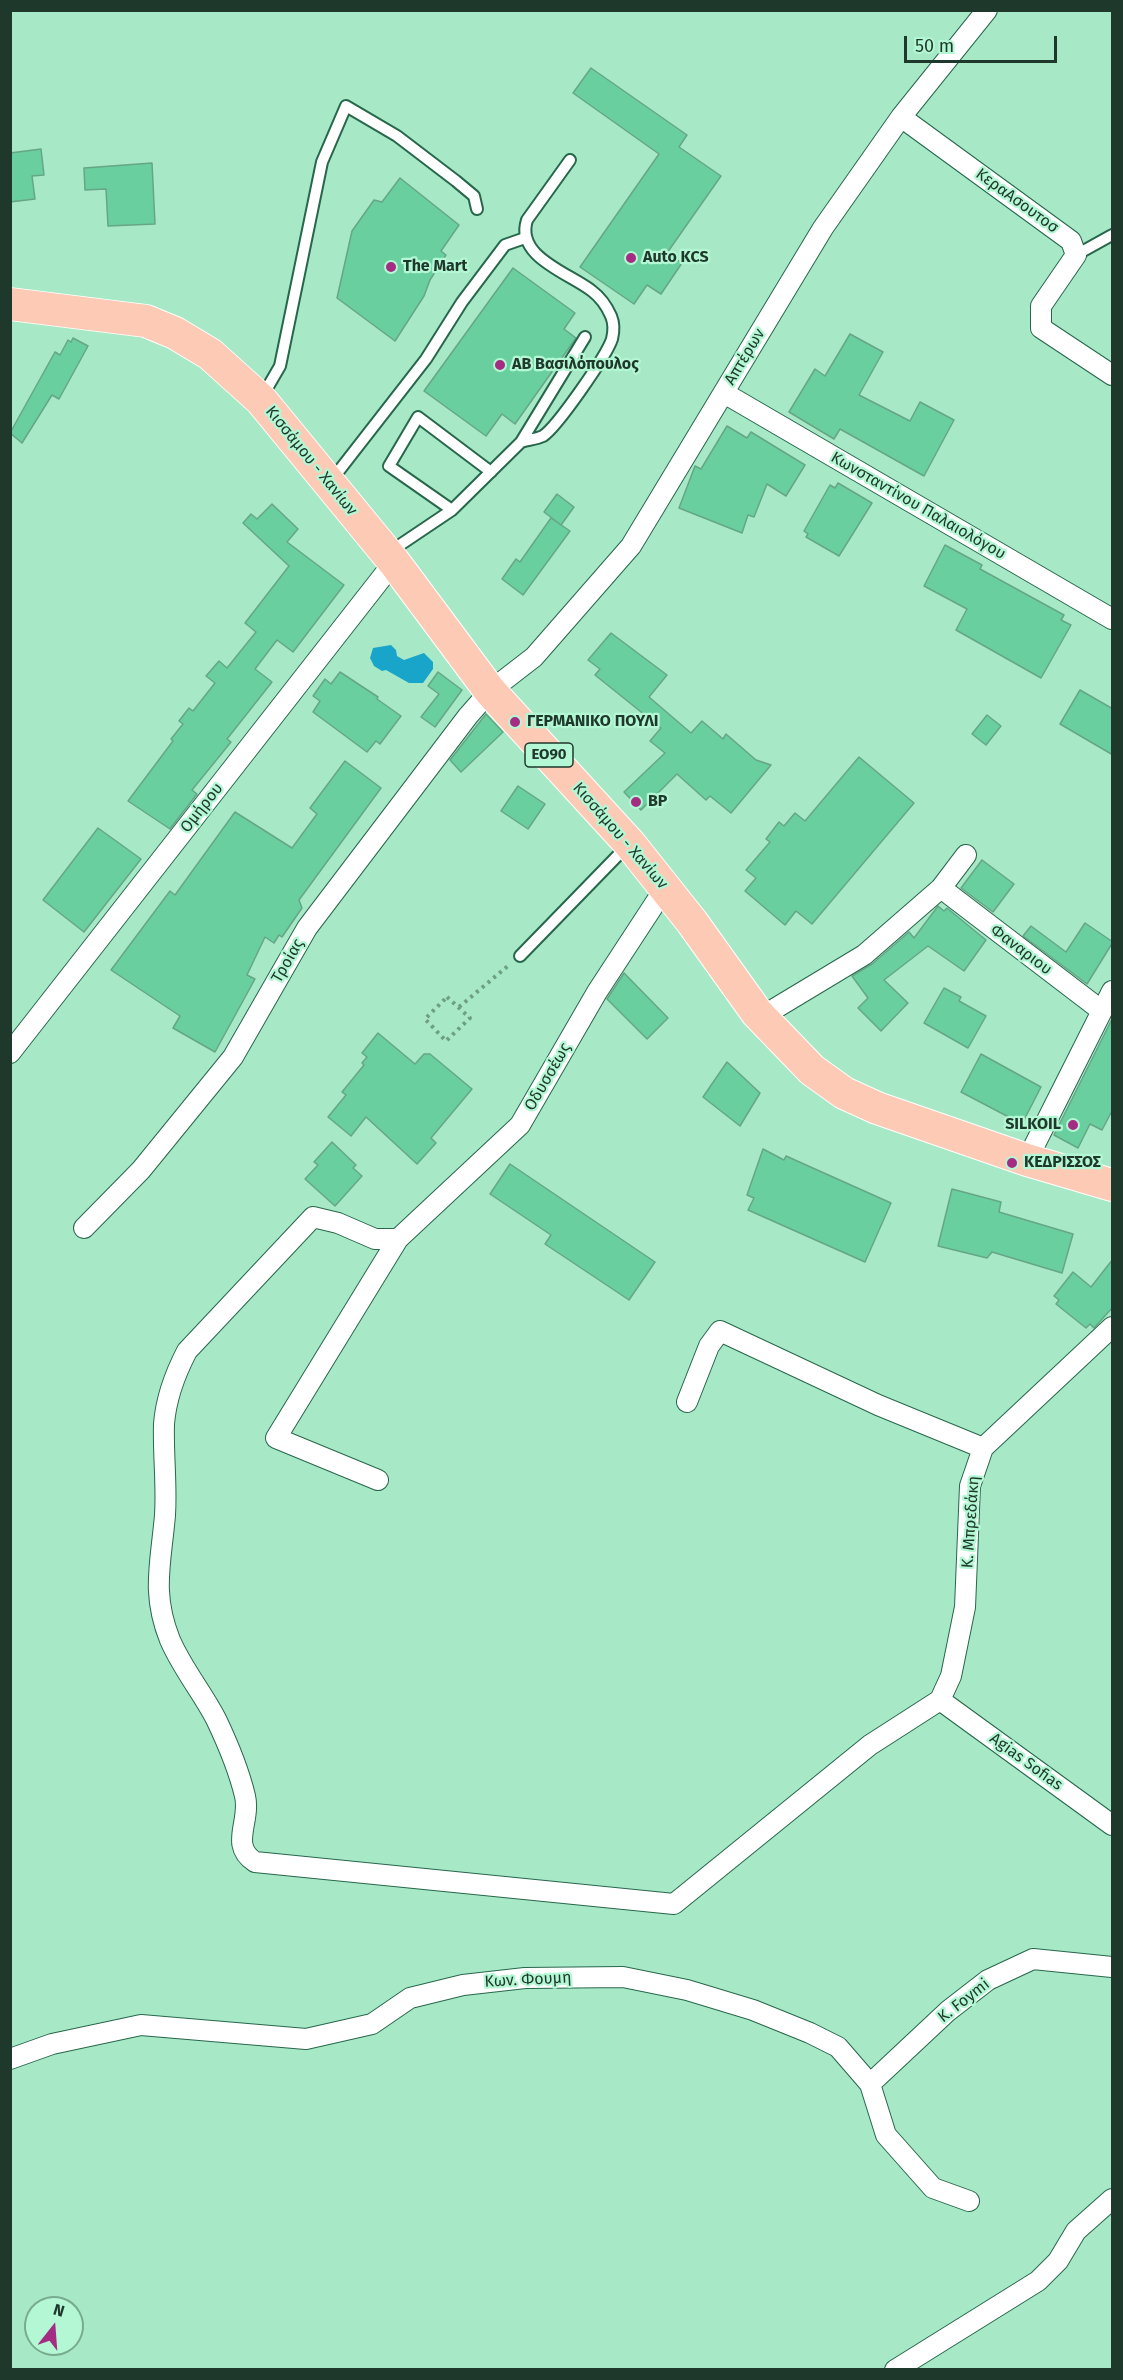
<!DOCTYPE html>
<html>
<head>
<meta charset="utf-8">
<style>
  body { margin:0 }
  #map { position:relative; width:1123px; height:2380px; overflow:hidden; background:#a7e9c7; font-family:"Fira Sans",sans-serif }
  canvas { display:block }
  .frame { position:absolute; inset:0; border:12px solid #1e382b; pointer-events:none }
  .north { position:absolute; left:24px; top:2296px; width:60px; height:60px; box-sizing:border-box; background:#b4f7d4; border:2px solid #78ab90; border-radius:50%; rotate:17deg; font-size:16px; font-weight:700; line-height:24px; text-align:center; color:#1e382b }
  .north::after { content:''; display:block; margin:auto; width:21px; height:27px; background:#a52c83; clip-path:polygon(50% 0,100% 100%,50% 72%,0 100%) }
  .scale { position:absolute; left:904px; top:36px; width:153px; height:27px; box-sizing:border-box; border:3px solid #1e382b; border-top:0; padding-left:8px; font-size:18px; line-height:21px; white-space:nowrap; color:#1e382b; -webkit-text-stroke:4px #b4f7d4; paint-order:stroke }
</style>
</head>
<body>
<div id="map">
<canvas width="1123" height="2380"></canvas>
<div class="frame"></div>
<div class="north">N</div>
<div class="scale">50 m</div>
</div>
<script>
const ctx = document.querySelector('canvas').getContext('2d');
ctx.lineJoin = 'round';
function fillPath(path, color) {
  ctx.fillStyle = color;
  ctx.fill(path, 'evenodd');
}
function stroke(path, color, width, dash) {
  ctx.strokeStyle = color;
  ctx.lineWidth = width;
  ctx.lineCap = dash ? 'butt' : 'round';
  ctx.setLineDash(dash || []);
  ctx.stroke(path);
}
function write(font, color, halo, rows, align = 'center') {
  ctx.font = font + ' "Fira Sans",sans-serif';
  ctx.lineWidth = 4.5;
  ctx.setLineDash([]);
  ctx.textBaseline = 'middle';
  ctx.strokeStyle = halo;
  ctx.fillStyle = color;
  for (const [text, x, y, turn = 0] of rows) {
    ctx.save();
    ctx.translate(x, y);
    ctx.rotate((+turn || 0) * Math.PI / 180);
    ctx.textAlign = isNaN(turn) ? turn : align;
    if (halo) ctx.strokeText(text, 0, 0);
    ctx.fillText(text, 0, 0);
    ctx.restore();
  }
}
fillPath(new Path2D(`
  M391 645 396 650 397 656 404 660 424 653 433 662V669L423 683H409L386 670 382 671 374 666 370 658 373 648Z`), '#19a5c9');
const building = new Path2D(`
  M591 68 687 135 679 147 721 176 667 253 682 263 661 294 647 285 634 304 580 267 659 154 573 93Z
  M41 149 44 175 32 176 35 199 10 202V153Z
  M152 163 155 224 108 226 106 189 85 190 84 168Z
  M400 178 459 225 441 251 446 255 430 280 424 296 395 341 337 298 352 231 374 200 382 202Z
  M513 268 575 313 564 329 576 338 515 424 502 414 486 436 424 391Z
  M850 334 883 352 859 395 910 421 920 402 954 420 924 476 840 429 834 439 789 412 815 369 825 376Z
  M73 338 88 346 59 399 52 395 22 443 10 433 55 352 60 355 68 340 71 342Z
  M727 426 747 438 751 432 805 465 786 496 767 484 754 517 748 515 742 533 679 508 695 466 701 469Z
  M838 483 872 503 839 556 806 537 808 534 804 531 830 485 835 488Z
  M557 494 574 507 561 525 544 512Z
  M272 504 298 529 287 542 344 585 293 652 277 640 255 669 272 682 227 739 231 742 192 790 197 794 170 829 128 801 173 741 171 739 183 724 179 721 189 708 193 711 215 683 206 676 219 661 227 668 256 632 245 623 289 566 243 523 251 514 257 519Z
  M551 518 570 531 523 595 502 579 516 559 520 562Z
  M945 545 982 565 980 569 1064 615 1061 620 1071 625 1041 678 956 630 967 609 924 586Z
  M611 633 667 675 649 697 691 733 702 721 723 739 726 734 756 760 771 765 731 813 710 796 706 800 677 774 641 810 624 792 665 753 650 741 661 728 595 675 600 669 588 660Z
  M340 672 378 697 377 699 401 716 380 744 376 741 367 752 313 712 320 701 313 696 325 679 331 684Z
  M438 672 462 690 435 727 421 717 439 694 428 686Z
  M1080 690 1113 709V755L1060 724Z
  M486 714 503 732 461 772 450 760Z
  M987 715 1001 726 986 745 972 734Z
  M859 757 914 803 812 924 796 911 785 925 745 891 756 878 746 870 770 842 766 839 779 822 784 826 795 813 805 821Z
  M345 761 381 788 299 900 302 908 282 937 279 935 274 943 265 937 247 975 255 979 215 1052 173 1028 180 1016 111 970 170 891 175 895 235 812 292 848 317 814 310 808Z
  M518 786 545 804 528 829 501 811Z
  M98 828 141 859 84 932 43 900Z
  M982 860 1014 884 993 912 961 888Z
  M938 906 944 911 947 908 986 940 964 971 928 946 884 980 908 1003 881 1031 858 1008 868 998 852 976 872 964 909 932 914 938Z
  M1085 923 1113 942 1087 984 1023 936 1031 926 1066 952Z
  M624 973 668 1018 647 1039 607 999Z
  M944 988 961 997 959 1001 986 1016 968 1048 924 1023Z
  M1113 1017V1109L1102 1130 1090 1124 1078 1148 1054 1135Z
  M378 1033 415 1064 424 1054H430L472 1089 431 1138 436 1143 417 1164 366 1117 351 1136 328 1117 346 1095 342 1092 364 1065 362 1063 367 1057 362 1053Z
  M981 1054 1041 1087 1022 1124 961 1092Z
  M727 1062 760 1093 740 1126 703 1097Z
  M332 1142 356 1165 353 1168 362 1176 335 1206 305 1179 318 1165 314 1162Z
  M763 1149 784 1160 786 1156 891 1203 865 1262 748 1210 754 1198 747 1195Z
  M510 1164 655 1262 629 1300 545 1244 551 1235 490 1194Z
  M952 1189 1001 1202 999 1212 1073 1234 1062 1273 992 1252 987 1258 938 1246Z
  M1113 1259V1307L1094 1328 1090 1324 1086 1328 1056 1304 1059 1300 1054 1296 1073 1272 1091 1287Z`);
fillPath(building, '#69cf9f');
stroke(building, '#66a686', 1.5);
const service = new Path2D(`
  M1076 255 1112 235
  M262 397 280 366 322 162 346 106 397 136 456 181 474 196 477 209
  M521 442C527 440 537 439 543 436 557 427 607 355 612 339 614 331 614 323 611 316 607 307 600 297 592 291 569 273 515 257 527 220L570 160
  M331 481 426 359 462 302 505 245 525 238
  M452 510 389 466 418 417 491 472
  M388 553 452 510 521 442 585 337
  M520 956 627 846`);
const minor = new Path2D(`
  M901 117 1071 241 1076 255 1041 306V328L1112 375
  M724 393 1112 619
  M941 888 1102 1011
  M761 1017 864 955 941 888 966 855
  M10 1053 394 562
  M1027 1160 1112 991
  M84 1228 141 1170 233 1057 307 928 468 716 490 691 534 657 631 546 823 228 901 117 987 10
  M398 1239H375L338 1223 313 1217 187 1351C175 1374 166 1398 164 1424 163 1454 167 1485 165 1515 161 1563 151 1593 170 1640 182 1668 202 1692 216 1719 227 1742 239 1771 245 1796 251 1822 229 1845 255 1862L674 1904 870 1745 940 1700
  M687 1402 709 1346 720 1331 878 1405 983 1448
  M378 1480 276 1438 398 1239 520 1125 597 992 665 888
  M940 1700 951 1676 965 1607 970 1486 983 1448 1112 1327
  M940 1700 1112 1825
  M10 2059 52 2044 141 2025 306 2039 372 2024 410 1998 463 1985 525 1978 623 1977 687 1990 753 2010 810 2033 838 2047 870 2084 886 2135 933 2188 969 2201
  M870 2084 948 2011 988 1980 1033 1959 1112 1967
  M895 2370 1038 2281 1058 2261 1076 2231 1112 2199`);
const primary = new Path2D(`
  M10 304 146 321 175 333 210 354 261 400 394 562 490 691 630 844 692 922 757 1013 812 1070 844 1093 877 1108 1027 1160 1112 1185`);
stroke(service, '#27674b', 14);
stroke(minor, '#27674b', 22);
stroke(primary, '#fff', 34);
stroke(new Path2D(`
  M447 997 470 1018 446 1041 425 1019Z
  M459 1007 509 965`), '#6e9f86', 4, [3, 4.5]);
stroke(service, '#fff', 10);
stroke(minor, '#fff', 20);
stroke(primary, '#fdcab6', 32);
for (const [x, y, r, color] of [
  [631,258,6,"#a52c83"],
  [391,267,6,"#a52c83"],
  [500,365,6,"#a52c83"],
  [515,722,6,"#a52c83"],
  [636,802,6,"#a52c83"],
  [1073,1125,6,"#a52c83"],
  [1012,1163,6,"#a52c83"]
]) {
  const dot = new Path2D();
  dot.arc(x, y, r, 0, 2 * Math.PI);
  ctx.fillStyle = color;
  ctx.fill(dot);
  stroke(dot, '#b4f7d4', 2);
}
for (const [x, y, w] of [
  [549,755,48]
]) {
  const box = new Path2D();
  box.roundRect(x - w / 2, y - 12, w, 24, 4.5);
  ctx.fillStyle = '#b4f7d4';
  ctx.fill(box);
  stroke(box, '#1e382b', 1.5);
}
write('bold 15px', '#1e382b', null, [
  ["ΕΟ90",549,755]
]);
write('16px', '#1e382b', '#b4f7d4', [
  ["ΚεραΑσουτοσ",1017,201,36],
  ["Απτέρων",745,357,-59],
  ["Κισσάμου - Χανίων",311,461,51],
  ["Κωνσταντίνου Παλαιολόγου",918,506,30],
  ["Ομήρου",202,808,-52],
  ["Κισσάμου - Χανίων",620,836,49],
  ["Φαναριου",1021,950,37],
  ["Τροίας",288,961,-60],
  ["Οδυσσέως",548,1077,-60],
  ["Κ. Μπρεδάκη",971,1522,-86],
  ["Agias Sofias",1026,1762,36],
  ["Κων. Φουμη",528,1980,-3],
  ["K. Foymi",964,2001,-38]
]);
write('bold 16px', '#1e382b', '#b4f7d4', [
  ["Auto KCS",643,258],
  ["The Mart",403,267],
  ["ΑΒ Βασιλόπουλος",512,365],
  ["ΓΕΡΜΑΝΙΚΟ ΠΟΥΛΙ",527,722],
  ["BP",648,802],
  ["SILKOIL",1061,1125,"right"],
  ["ΚΕΔΡΙΣΣΟΣ",1024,1163]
], 'left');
</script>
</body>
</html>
